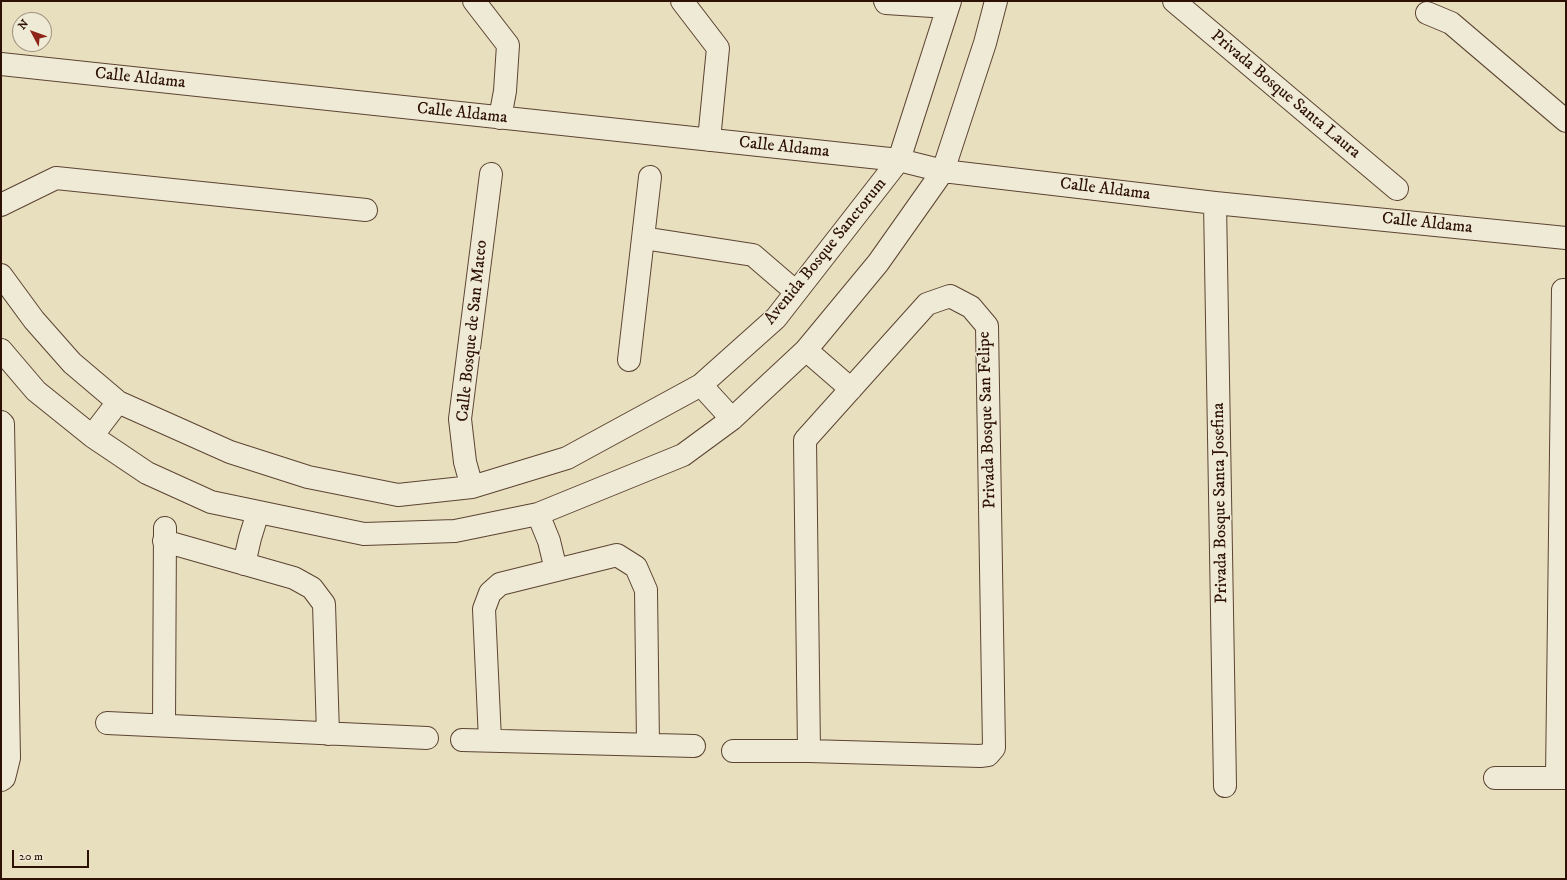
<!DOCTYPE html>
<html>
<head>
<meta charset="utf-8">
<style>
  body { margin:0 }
  #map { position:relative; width:1567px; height:880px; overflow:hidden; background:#e7dfbe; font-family:"IM FELL DW Pica",serif }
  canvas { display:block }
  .frame { position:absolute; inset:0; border:2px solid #2d1104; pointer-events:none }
  .north { position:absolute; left:12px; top:12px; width:40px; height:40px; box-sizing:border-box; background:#efead5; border:1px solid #a19381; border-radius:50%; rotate:311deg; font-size:11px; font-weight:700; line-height:16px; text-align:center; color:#2d1104 }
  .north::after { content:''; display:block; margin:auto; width:14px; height:18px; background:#8f2418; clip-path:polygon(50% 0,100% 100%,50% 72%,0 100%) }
  .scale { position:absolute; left:12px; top:850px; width:77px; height:18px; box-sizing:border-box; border:2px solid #2d1104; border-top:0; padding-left:5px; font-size:12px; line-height:14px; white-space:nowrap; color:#2d1104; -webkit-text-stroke:3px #efead5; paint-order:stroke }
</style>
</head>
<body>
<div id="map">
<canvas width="1567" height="880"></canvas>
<div class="frame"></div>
<div class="north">N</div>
<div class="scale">20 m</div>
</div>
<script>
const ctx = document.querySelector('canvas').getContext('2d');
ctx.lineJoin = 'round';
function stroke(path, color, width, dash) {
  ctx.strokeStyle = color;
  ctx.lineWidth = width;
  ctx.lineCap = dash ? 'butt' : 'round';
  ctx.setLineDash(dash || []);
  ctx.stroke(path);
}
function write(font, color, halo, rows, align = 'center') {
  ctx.font = font + ' "IM FELL DW Pica",serif';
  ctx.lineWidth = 3;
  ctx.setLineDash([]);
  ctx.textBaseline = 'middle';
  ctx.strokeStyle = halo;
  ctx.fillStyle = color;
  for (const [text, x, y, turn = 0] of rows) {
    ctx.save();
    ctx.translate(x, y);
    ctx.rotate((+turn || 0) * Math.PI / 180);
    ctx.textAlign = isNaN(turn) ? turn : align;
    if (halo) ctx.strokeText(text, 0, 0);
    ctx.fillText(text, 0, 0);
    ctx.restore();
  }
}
const street = new Path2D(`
  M474 1 508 45 505 91 500 118
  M682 1 718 48 709 140
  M885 1 886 3 948 7
  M1174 1 1397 189
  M1427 13 1451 23 1566 121
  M1 64 899 160 943 171 1215 203 1566 238
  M1215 203 1225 786
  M1 205 56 178 366 210
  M643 238 753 255 796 292
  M1 275 34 320 72 363 118 402 230 452 308 477 398 495 472 487 567 458 701 385 776 318 899 160 950 1
  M1 350 36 391 92 436 147 473 211 502 364 534 455 531 538 514 683 455 732 419 806 350 878 263 943 171 985 43 996 1
  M806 350 851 389
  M629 360 650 177
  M701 385 732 419
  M1 422 3 424 9 758 4 778 1 780
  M92 436 118 402
  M472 487 465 462 460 419 491 174
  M538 514 549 541 556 570
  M164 541 294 578 312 588 324 604 328 734
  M244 564 250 538 258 512
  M107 723 427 738
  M164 725 165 528
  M462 740 694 746
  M490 740 484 609 490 593 500 584 617 555 636 567 646 590 648 744
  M733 751H809L980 756 988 755 994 748 987 326 971 307 950 296 927 304 805 440 809 751
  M1495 778H1566
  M1557 778 1563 290H1566`);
stroke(street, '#5c4432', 24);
stroke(street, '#efead5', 22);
write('17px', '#2d1104', '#efead5', [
  ["Calle Aldama",140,79,6],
  ["Privada Bosque Santa Laura",1285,95,40],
  ["Calle Aldama",462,114,6],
  ["Calle Aldama",784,148,6],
  ["Calle Aldama",1105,190,7],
  ["Calle Aldama",1427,224,6],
  ["Avenida Bosque Sanctorum",826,252,-51],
  ["Calle Bosque de San Mateo",473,331,-84],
  ["Privada Bosque San Felipe",988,420,-92],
  ["Privada Bosque Santa Josefina",1221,503,-91]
]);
</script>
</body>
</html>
